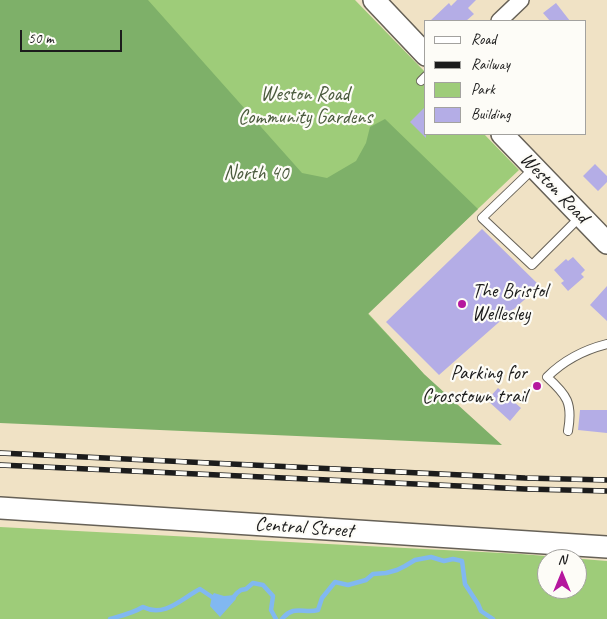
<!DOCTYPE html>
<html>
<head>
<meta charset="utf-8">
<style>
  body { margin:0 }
  #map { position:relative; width:607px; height:619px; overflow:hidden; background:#f0e2c5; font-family:Caveat,sans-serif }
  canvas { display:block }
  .legend { position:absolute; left:424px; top:20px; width:162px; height:115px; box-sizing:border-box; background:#fdfcf7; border:1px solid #a3a29f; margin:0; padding:6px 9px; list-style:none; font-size:15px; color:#1c1c1c }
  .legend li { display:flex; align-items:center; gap:10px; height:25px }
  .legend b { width:25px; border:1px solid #a3a29f }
  .north { position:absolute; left:537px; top:549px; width:50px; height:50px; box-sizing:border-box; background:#fdfcf7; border:1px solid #a3a29f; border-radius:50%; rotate:0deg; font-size:14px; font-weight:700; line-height:20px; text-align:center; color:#1c1c1c }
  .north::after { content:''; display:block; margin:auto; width:18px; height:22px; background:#b5179e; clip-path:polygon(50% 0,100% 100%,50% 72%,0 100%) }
  .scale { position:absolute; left:20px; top:30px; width:102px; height:22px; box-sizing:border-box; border:2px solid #1c1c1c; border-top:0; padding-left:6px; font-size:15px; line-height:18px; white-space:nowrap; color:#1c1c1c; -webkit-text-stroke:4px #fdfcf7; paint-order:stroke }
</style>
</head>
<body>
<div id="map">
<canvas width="607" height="619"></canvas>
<ul class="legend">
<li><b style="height:6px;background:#fff"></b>Road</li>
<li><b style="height:6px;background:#1c1c1c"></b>Railway</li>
<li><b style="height:14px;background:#9ecc79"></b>Park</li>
<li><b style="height:14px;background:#b4ade6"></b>Building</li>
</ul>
<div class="north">N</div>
<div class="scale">50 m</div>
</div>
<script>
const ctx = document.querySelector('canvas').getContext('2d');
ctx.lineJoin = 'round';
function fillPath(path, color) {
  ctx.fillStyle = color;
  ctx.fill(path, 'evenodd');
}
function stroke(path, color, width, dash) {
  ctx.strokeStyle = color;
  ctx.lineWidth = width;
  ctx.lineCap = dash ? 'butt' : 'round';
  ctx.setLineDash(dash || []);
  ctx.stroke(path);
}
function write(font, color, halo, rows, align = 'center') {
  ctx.font = font + ' Caveat,sans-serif';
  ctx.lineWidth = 4.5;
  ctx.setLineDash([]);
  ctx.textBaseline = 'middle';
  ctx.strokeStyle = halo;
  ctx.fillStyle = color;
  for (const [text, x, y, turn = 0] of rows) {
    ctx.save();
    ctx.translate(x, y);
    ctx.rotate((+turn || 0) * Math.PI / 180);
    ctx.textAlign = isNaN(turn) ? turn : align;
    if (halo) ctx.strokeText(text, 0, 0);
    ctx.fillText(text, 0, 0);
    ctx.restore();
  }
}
fillPath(new Path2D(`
  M0 0H355L426 73V134H484L519 170 368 313 424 374Z
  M0 527 521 554 607 561V619H0ZM547 559H577V589H547Z`), '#9ecc79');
fillPath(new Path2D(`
  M0 0H148L302 173 327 178 356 161 366 143 370 127 385 119 478 209 368 314 424 374 502 445 0 423Z`), '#7eb069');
fillPath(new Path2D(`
  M214 593 224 596 235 595 236 599 220 617 210 606 212 596Z`), '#81b8f1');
stroke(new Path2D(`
  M231 600 237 593 241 590 246 589 253 583 263 585 273 596 271 610 276 619
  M110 619C121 616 133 613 143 607 165 618 182 598 200 589L215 599
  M282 619C294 604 304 614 318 610L322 598 335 582 348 585 366 580 373 574 386 573 397 570 405 566 415 560 431 557 444 561 453 559 462 561 465 584 478 604 481 611 493 619`), '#81b8f1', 4.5);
fillPath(new Path2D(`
  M457 0H476L468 8 474 14 466 21H430L449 3 451 6Z
  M556 3 570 21H550L543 13Z
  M426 106V138L410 122Z
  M595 164 607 176V182L598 191 583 176Z
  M482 229 540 286 439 375 386 322Z
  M573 257 585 270 581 274 584 277 568 291 561 283 564 281 554 270 566 259 568 261Z
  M607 286V321L590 305Z
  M498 388 521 408 510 421 487 400Z
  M580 410H607V433L578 430Z`), '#b4ade6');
const service = new Path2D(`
  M421 81 426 76
  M533 169 482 218 532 265 580 217
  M568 431C573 403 567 395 547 377 564 360 583 350 607 344`);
const minor = new Path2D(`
  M499 21 521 0`);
const secondary = new Path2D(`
  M374 0 426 55
  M502 134 607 243
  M0 508 607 547`);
stroke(service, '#666157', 10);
stroke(minor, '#666157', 18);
stroke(secondary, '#666157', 24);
stroke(service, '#fff', 8);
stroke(minor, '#fff', 15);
stroke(secondary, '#fff', 21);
const rail = new Path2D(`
  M0 453 525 478 607 480
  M0 465 525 489 607 491`);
stroke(rail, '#1c1c1c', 5.5);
stroke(rail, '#fdfcf7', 4, [11]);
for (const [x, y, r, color] of [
  [462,304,5,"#b5179e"],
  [537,386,5,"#b5179e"]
]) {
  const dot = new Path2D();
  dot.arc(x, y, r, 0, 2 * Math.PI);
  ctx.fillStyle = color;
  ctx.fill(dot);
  stroke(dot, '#fdfcf7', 2);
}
write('20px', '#4a5a3d', '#fdfcf7', [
  ["Weston Road",305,95],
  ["Community Gardens",305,118],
  ["North 40",256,174]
]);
write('20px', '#1c1c1c', '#fdfcf7', [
  ["Weston Road",554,188,46],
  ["Central Street",304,528,4]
]);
write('20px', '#1c1c1c', '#fdfcf7', [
  ["The Bristol",472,292],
  ["Wellesley",472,315],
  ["Parking for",527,374,"right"],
  ["Crosstown trail",527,397,"right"]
], 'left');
</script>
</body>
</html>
